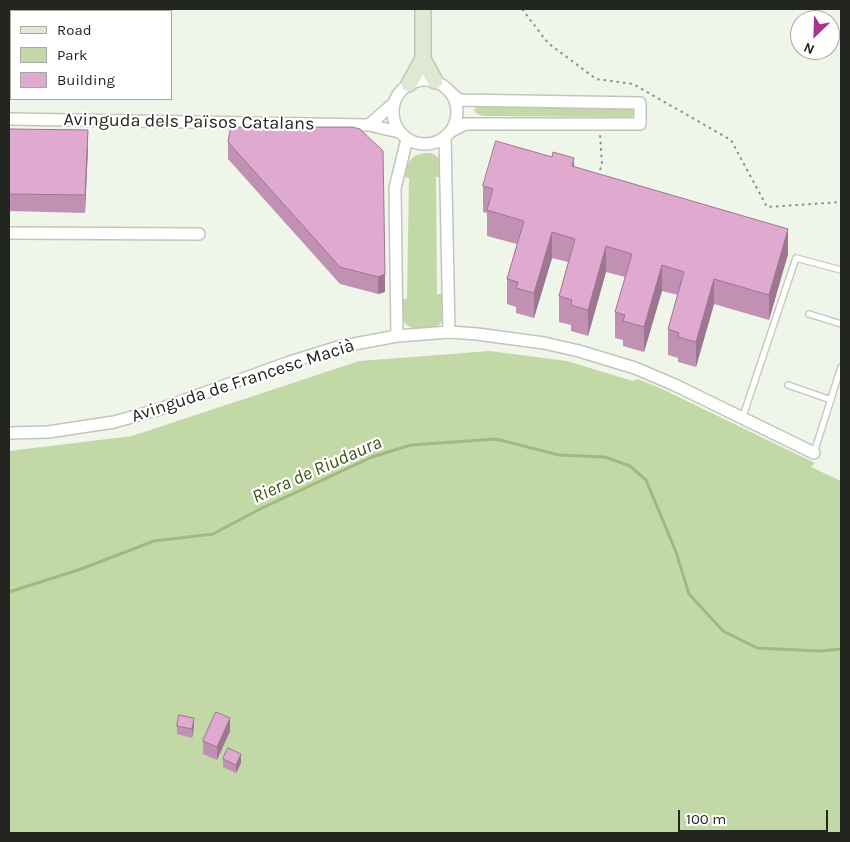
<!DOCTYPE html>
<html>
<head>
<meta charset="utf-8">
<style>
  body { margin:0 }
  #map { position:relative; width:850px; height:842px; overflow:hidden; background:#f0f5e9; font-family:Karla,sans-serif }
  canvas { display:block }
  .frame { position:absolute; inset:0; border:10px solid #232521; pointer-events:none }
  .legend { position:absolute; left:10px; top:10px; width:162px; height:90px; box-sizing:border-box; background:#fff; border:1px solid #a7a8a6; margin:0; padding:6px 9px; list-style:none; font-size:15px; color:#232521 }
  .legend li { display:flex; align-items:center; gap:10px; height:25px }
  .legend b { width:25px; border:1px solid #a7a8a6 }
  .north { position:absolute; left:790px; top:10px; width:50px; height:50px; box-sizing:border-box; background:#fff; border:1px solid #a7a8a6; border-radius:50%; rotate:204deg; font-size:14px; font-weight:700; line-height:20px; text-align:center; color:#232521 }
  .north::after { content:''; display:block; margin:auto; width:18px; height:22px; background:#a7348e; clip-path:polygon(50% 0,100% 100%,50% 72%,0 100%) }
  .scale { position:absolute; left:678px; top:810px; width:150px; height:22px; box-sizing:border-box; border:2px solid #232521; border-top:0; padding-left:6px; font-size:15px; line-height:18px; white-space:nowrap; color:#232521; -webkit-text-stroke:4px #fff; paint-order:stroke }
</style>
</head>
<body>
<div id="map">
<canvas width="850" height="842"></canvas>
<div class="frame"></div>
<ul class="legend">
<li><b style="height:6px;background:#e0e8d4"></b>Road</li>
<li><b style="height:14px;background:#c3d8a7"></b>Park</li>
<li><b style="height:14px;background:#e0a9d0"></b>Building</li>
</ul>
<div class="north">N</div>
<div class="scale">100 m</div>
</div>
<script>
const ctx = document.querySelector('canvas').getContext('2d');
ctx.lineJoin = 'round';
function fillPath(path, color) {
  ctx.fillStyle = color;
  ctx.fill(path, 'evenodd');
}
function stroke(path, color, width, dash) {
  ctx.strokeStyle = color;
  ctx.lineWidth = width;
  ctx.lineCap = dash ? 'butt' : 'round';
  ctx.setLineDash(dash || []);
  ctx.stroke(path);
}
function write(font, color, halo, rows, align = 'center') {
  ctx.font = font + ' Karla,sans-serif';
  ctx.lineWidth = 4.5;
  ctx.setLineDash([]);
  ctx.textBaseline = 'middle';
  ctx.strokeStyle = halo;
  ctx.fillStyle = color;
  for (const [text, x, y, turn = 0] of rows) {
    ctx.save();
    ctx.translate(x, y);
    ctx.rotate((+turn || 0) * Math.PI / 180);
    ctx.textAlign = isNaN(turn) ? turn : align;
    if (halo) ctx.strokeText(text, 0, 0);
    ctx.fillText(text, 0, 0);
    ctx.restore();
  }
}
fillPath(new Path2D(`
  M479 104 629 106 634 109 635 115 630 117 483 116 477 114 474 110Z
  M431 153C443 158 442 166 442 177H436L437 294H444C443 301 446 314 442 321 437 332 410 332 404 322 400 316 401 306 401 299H407L409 178 402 176C409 160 412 153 431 153Z
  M490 351 567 361 633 381 637 379 658 387 815 463 811 467 841 481V833H9V451L132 436 359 361Z`), '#c3d8a7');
stroke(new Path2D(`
  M9 592 81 569 154 541 213 534 260 509 372 457 411 445 496 439 559 455 605 457 630 466 646 480 676 552 689 594 723 631 757 648 819 651 841 649`), '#a1b980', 3);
const lane = new Path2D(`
  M809 314 841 324
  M788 385 831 400
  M742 419 796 258 841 270
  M814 453 841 367`);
const street = new Path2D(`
  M393 112a32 32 0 1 1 64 0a32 32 0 1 1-64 0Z
  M449 91 459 100 640 103V124H465L450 132
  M9 119 369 125 399 132
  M369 125 393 104
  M445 137 449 332
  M9 233 199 234
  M397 336 395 188 407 139
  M9 433 48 432 114 422 160 409 287 363 338 347 397 336 449 332 477 334 544 343 579 351 635 368 675 385 814 453`);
const secondary = new Path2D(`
  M423 9V59L435 81
  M409 84 423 59`);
stroke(lane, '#c1c6bb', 8);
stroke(street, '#c1c6bb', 14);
stroke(secondary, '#c1c6bb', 18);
stroke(new Path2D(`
  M522 9 548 43 596 79 633 84 731 140 767 207 841 202
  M598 176 602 164 600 134`), '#8c8f87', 2, [2.5, 4]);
stroke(lane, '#fff', 5.5);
stroke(street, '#fff', 11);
stroke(secondary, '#e0e8d4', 15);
fillPath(new Path2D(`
  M352 127 385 292 378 294 340 284 228 159V142Z
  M9 129 88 148 85 213 9 211Z
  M574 167 788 254 769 320 714 304 696 367 678 362V358L668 355V329L678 295 662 291 644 352 623 346V340L615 338V312L625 277 606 272 588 336 571 331V325L559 322V296L568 262 552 258 534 318 516 313V307L507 304V279L517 244 487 236V213L483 212V186Z
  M177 726 194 727 192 738 177 734Z
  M230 731 217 760 203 754V741Z
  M223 759 241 763 236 773 223 767Z`), '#c191b3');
fillPath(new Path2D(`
  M88 130V148L85 213V195Z
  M574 158V183L572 166Z
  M788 229V254L769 320V295Z
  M552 232V258L534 318V293Z
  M606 246V272L588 336V310Z
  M662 265V291L644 352V327Z
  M385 274V292L378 294V277Z
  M714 279V304L696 367V342Z
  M194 718V727L192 738V729Z
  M230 718V731L217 760V747Z
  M241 754V763L236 773V765Z`), '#9d7692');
const building = new Path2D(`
  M239 127H352L360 129 383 151 385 274 378 277 340 267 228 142 230 131Z
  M9 129 88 130 85 195 9 194Z
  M496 141 552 157 553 152 574 158 572 166 788 229 769 295 714 279 696 342 678 337 679 333 668 329 684 272 662 265 644 327 623 321 625 315 615 312 632 254 606 246 588 310 571 305 572 300 559 296 575 239 552 232 534 293 516 288 518 282 507 279 524 221 487 210 493 189 483 186Z
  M216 712 230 718 217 747 203 741Z
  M179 715 194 718 192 729 177 726Z
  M228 748 241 754 236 765 223 759Z`);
fillPath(building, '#e0a9d0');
stroke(building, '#9d7692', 1);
write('18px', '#232521', '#fff', [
  ["Avinguda dels Països Catalans",189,122,1],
  ["Avinguda de Francesc Macià",243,381,-18]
]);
write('italic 19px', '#3e5417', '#fff', [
  ["Riera de Riudaura",317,470,-24]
]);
</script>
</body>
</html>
